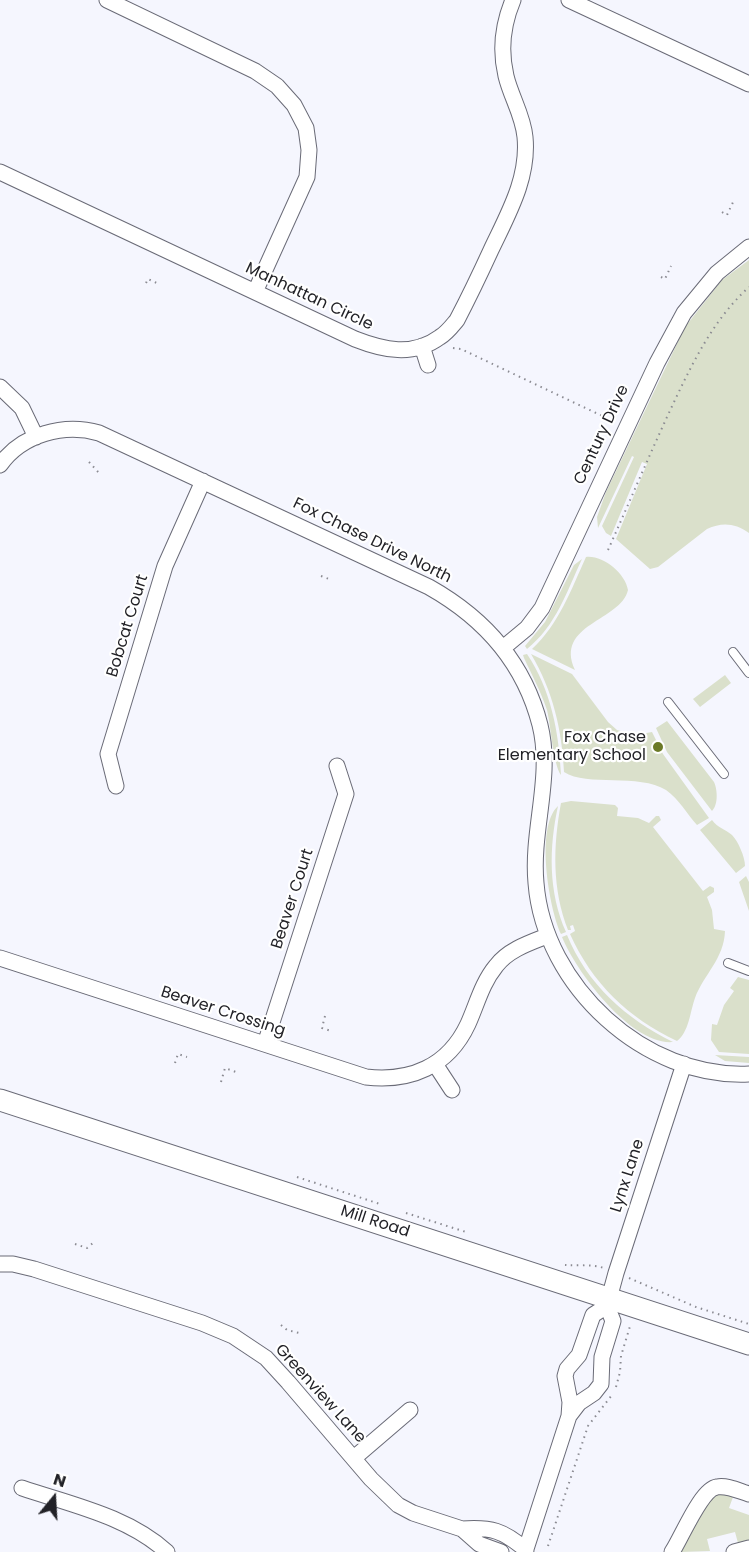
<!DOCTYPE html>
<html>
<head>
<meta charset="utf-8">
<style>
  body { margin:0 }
  #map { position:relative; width:749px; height:1552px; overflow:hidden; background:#f5f6fe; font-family:Poppins,sans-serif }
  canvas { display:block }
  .north { position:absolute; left:24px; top:1468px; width:60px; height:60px; -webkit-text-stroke:4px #fff; paint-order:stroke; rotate:18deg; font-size:16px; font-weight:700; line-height:24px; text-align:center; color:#222227 }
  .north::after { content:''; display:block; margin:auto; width:21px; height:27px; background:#222227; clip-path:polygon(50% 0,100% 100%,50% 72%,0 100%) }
</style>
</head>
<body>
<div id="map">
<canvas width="749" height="1552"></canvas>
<div class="north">N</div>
</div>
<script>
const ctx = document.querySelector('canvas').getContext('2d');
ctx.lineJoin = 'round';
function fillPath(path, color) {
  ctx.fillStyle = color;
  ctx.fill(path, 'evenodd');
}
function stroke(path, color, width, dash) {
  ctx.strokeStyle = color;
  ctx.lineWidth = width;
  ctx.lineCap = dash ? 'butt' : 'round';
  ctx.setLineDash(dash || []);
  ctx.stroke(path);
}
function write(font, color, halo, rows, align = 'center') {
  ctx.font = font + ' Poppins,sans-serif';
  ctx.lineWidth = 4.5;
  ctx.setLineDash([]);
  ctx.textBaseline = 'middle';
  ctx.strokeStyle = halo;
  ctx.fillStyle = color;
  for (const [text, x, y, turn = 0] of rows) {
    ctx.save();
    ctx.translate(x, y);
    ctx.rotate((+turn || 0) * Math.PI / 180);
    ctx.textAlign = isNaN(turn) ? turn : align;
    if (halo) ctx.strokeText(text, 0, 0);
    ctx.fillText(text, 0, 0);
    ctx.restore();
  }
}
fillPath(new Path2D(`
  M749 260V533C735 523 722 522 707 529L658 567 650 569 616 539 647 464 642 462 611 536 606 533 602 526 634 457 632 456 598 528 597 517 606 492 685 327 722 280Z
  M586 557C603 555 625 573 628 590 621 621 554 624 575 670L532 649C559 624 571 590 586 557Z
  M582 559C567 591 556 626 527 649L525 646 545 622 574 565Z
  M527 654C551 690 559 732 561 775 553 764 551 726 547 710 541 692 532 675 524 658L523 655Z
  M531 654 572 674 608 722 617 730 636 735 652 732 663 754 709 818 697 825C687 814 679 799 666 790 639 773 587 787 564 772 562 730 553 691 531 654Z
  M725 675 731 683 700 707 693 699Z
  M667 721 714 782C717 788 719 804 712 811L667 752 656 728Z
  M571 801 615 805 618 808 617 816 638 818 649 823 656 816H659L661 820 653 827 703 891 710 886 714 888V892L707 897 712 910 714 929 725 931C724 959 704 974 695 998 690 1012 689 1032 677 1041 628 1018 592 983 570 934L575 931 573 925 570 926 571 930H568C552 889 553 846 561 803Z
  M558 806C549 847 548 892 566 932L561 934C549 908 535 827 558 806Z
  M712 820C718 828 725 829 732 835 738 841 745 857 745 866L736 873 700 830Z
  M746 876 749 882V911L739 882Z
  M567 935C587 984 626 1019 673 1042 632 1046 576 972 562 937Z
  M738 977 749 980V1054L719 1052 711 1040 712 1024 717 1025 724 1005 734 991 730 988Z
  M715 1055 749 1057V1063L725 1061Z
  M724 1494 733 1497 729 1508 749 1515V1541L738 1543 735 1532 707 1539 710 1551 681 1552 708 1499 713 1495Z`), '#dae0cb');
const lane = new Path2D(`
  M733 652 749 673
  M668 702 724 774
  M728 963 749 971`);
const street = new Path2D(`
  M107 0 255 71 277 86 294 105 306 128 309 150 307 177 255 292
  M569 0 749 84
  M0 172 355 339C383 350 413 357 440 337 447 333 452 326 457 320 469 297 480 274 491 250 508 214 529 178 525 137 523 115 511 97 506 76 500 51 503 24 513 0
  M422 346 428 365
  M0 387 22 408 36 437
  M0 465C22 434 64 423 99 433L429 587C484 618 524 662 540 725 553 777 531 830 536 883 544 986 645 1079 749 1074
  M503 648 527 628 542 608 657 363 684 313 717 273 749 247
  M116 786 108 754 165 566 203 481
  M0 958 366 1077C410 1082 448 1067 468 1024 477 1004 482 983 496 966 508 950 529 943 547 936
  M265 1044 346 794 337 766
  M435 1064 452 1090
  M0 1264H13L34 1269 202 1323 233 1336 266 1358 288 1382 371 1479 398 1505 413 1513 462 1529 479 1544 501 1552
  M569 1416 579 1403 594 1393 601 1384 602 1357 613 1321 607 1306 616 1273 684 1064
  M354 1458 410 1410
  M22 1488C72 1505 127 1516 167 1552
  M462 1529C491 1527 503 1530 526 1550
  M525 1552 569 1416 570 1402 565 1376 567 1369 579 1355 593 1315 607 1306
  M672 1552C682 1537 701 1489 717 1487 727 1485 739 1491 749 1494
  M734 1552 749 1548`);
const secondary = new Path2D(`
  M0 1100 749 1344`);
stroke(lane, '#6a6b77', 10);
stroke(street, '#6a6b77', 17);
stroke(secondary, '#6a6b77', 23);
stroke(new Path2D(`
  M722 212 727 215 734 200
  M661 277 665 279 671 266
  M146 283 148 279 159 284
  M453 348 461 349 615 422
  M89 462 100 474
  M608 550C630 501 651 451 674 402 694 360 714 319 749 287
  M321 576 329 579
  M325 1016 322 1028 331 1031
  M175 1063 178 1054 187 1057
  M221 1082 225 1068 236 1072
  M297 1177 380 1204
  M406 1213 466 1232
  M75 1244 87 1248 93 1243
  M565 1265C577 1266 592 1264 604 1268
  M629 1278 696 1307 749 1324
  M281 1325 287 1330 299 1333 301 1330
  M616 1387 620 1372 621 1356 631 1323
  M548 1546 588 1426 612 1395`), '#8b8b92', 2, [1.5, 4.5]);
stroke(lane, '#fff', 8);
stroke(street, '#fff', 15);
stroke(secondary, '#fff', 21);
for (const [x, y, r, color] of [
  [658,747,6,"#6b7a27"]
]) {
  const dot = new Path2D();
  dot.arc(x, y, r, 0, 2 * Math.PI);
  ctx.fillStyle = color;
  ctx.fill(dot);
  stroke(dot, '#fff', 2);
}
write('16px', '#222227', '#fff', [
  ["Manhattan Circle",309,297,25],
  ["Century Drive",602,435,-65],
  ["Fox Chase Drive North",372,541,26],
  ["Bobcat Court",128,626,-73],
  ["Beaver Court",293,899,-72],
  ["Beaver Crossing",223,1012,18],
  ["Lynx Lane",628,1176,-72],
  ["Mill Road",375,1222,18],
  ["Greenview Lane",320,1394,48]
]);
write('16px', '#222227', '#fff', [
  ["Fox Chase",646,738],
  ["Elementary School",646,756]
], 'right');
</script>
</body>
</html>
